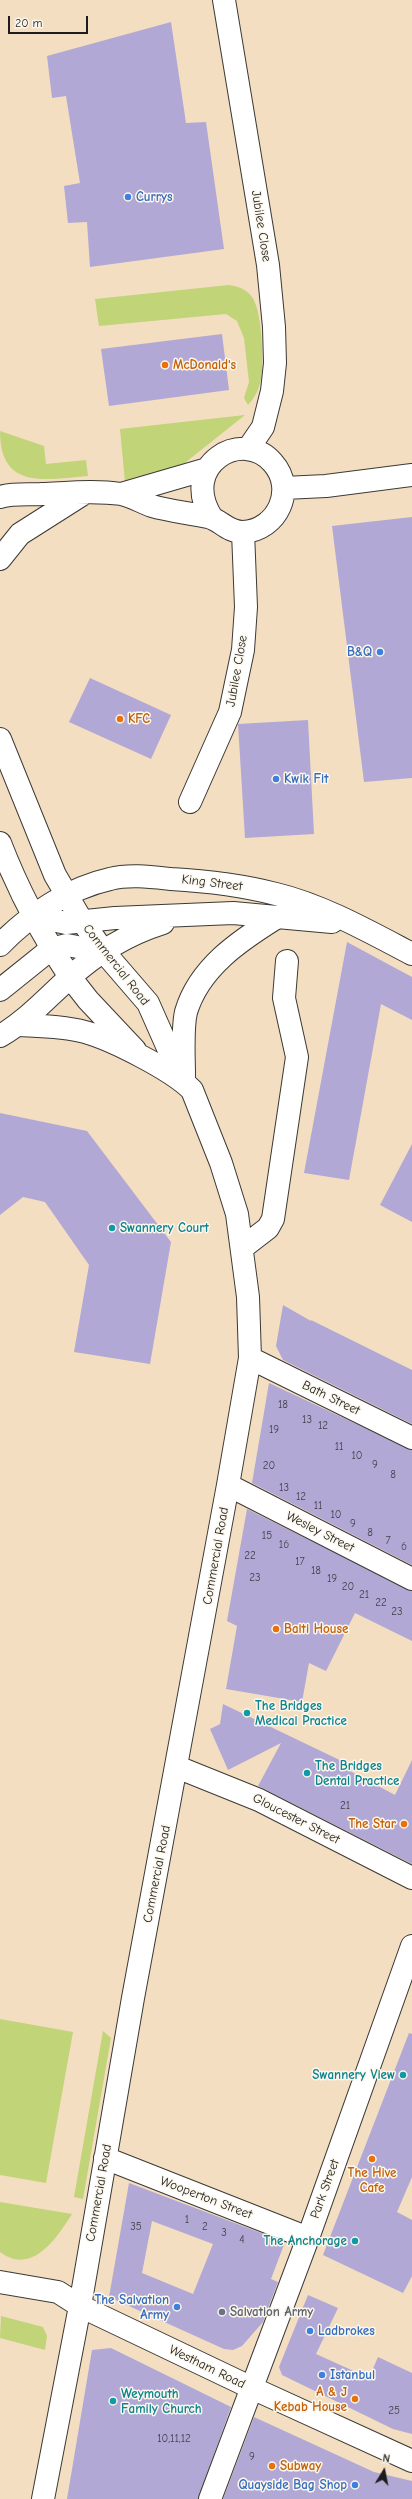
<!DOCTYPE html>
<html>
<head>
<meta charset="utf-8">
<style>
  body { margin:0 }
  #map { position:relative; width:412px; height:2499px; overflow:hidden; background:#f3dec1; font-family:"Comic Neue",sans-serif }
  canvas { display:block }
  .north { position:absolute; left:364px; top:2451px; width:40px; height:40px; -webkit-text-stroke:3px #fbf7ec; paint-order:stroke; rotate:10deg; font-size:11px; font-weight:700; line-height:16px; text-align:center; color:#1c1c1c }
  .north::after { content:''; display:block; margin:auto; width:14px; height:18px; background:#1c1c1c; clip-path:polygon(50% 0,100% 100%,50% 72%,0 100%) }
  .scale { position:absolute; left:8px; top:16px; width:80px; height:18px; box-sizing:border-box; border:2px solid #1c1c1c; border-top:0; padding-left:5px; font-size:12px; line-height:14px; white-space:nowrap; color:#1c1c1c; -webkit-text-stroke:3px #fbf7ec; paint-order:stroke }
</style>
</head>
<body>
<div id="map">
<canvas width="412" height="2499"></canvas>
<div class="north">N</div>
<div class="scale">20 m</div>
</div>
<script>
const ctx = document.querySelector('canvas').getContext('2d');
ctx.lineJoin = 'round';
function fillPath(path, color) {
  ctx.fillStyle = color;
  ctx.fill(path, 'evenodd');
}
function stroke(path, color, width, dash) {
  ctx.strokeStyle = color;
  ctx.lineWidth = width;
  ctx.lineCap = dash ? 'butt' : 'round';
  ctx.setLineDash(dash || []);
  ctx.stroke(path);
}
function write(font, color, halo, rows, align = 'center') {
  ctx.font = font + ' "Comic Neue",sans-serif';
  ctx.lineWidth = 3;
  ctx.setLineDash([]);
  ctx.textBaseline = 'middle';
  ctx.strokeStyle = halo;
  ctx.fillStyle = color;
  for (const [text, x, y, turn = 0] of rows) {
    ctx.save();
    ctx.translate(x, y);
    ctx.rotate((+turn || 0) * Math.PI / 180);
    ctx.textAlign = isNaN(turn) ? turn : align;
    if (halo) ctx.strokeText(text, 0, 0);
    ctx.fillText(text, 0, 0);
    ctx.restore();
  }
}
fillPath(new Path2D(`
  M229 285C237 286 247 289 252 297 262 311 263 355 262 372 261 385 256 397 248 405L244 398 249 382 244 338 237 321 226 314 99 326 95 299Z
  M245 415 171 474 125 482 120 429Z
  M0 431 44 446 46 464 86 460 88 476C46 479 0 491 0 431Z
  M0 2019 73 2032 46 2183 0 2175Z
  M103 2031 111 2038 83 2199 74 2197Z
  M0 2202 72 2214C57 2238 32 2276 0 2252Z
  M1 2316 43 2327 47 2336 45 2350 0 2338Z`), '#c1d477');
fillPath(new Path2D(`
  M171 22 186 123 206 122 224 249 90 267 87 222 68 223 64 186 80 183 66 96 52 98 47 56Z
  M222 334 229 390 109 406 101 349Z
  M412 517V778L364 782 332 526Z
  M90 678 171 715 151 759 69 722Z
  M308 720 314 834 245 838 238 724Z
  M347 942 412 977V1020L381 1004 349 1180 304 1173Z
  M0 1113 87 1131 171 1242 150 1364 74 1352 89 1265 45 1202 23 1197 0 1215Z
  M412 1144V1222L380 1205Z
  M283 1305 311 1321V1320L412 1370V1424L283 1360 276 1346Z
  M269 1383 412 1450V1565L252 1483Z
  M247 1509 412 1591V1641L355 1613 326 1671 309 1663 302 1702 226 1689 237 1626 227 1621Z
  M223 1704 352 1766 350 1771 395 1795 412 1760V1864L258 1786 281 1743 228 1770 210 1729 220 1724Z
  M409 2033 412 2034V2177L397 2212 412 2220V2276L403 2293 323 2255Z
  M129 2183 285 2242 271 2279 278 2282 263 2322 242 2346 233 2350 224 2349 109 2297ZM152 2221 213 2244 193 2294 142 2273Z
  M308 2295 338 2308 316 2354 369 2378 378 2357 412 2373V2434L393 2429 282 2375 279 2367Z
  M111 2348 231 2407 198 2499H67L92 2350Z
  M254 2417 374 2472 412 2481V2499H223Z`), '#b1a8d5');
const street = new Path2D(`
  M224 0 268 265 274 327 275 363 272 391 263 427 248 449
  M284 488 326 486 412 475
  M121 494 207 469
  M0 497C13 493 29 495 42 494 68 493 95 490 121 494 131 496 141 502 152 506 169 511 190 513 208 517 221 520 227 532 243 532 278 530 296 489 273 463 243 427 178 465 212 518
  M0 559 20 534 83 494
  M190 802 230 712 235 688 243 650 246 607 243 532
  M70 977 88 1000 135 1050
  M0 990 51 949 67 945 104 952 148 1003 183 1082
  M19 1025C40 1026 64 1026 85 1032 113 1040 172 1070 192 1090L221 1163 237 1214 248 1297 250 1358 228 1485 133 1998 80 2306 43 2499
  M184 1076C184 1058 182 1029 186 1012 199 968 239 941 276 918
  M242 1248 268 1228 273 1219 297 1057 284 998 287 961
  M250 1358 412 1438
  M228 1485 412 1579
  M177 1767 259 1800 412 1878
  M105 2158 308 2238
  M0 2282 58 2292 80 2306 252 2388 412 2461
  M210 2499 308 2238 412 1946`);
const secondary = new Path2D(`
  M0 739 55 875 82 921 104 952
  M0 843C18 890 42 935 70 977
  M34 916 66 923 115 918 233 913 332 922
  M0 945C29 915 69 888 110 879 129 874 152 877 171 879 207 881 241 885 276 894 322 905 370 932 412 954
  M0 1036C26 1021 46 999 68 979 95 954 128 934 163 923`);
stroke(street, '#3c3935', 24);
stroke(secondary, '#3c3935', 24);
stroke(street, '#fff', 22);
stroke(secondary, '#fff', 22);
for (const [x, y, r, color] of [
  [128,197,4,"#3f7fe0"],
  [165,365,4,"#e8710a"],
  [380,652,4,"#3f7fe0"],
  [120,719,4,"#e8710a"],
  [276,779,4,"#3f7fe0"],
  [112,1228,4,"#0f9aa8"],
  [276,1629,4,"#e8710a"],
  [247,1713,4,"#0f9aa8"],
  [307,1773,4,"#0f9aa8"],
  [404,1824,4,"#e8710a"],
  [403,2075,4,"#0f9aa8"],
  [372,2159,4,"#e8710a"],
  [355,2241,4,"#0f9aa8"],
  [177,2307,4,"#3f7fe0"],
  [222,2312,4,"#6b7280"],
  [310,2331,4,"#3f7fe0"],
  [322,2375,4,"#3f7fe0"],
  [355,2399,4,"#e8710a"],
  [113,2401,4,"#0f9aa8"],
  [272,2466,4,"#e8710a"],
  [355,2485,4,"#3f7fe0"]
]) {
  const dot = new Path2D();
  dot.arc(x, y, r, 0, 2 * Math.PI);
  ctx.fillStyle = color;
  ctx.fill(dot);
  stroke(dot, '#fbf7ec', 1.5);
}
write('11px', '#413f4a', null, [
  ["18",283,1405],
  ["13",307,1420],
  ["12",323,1426],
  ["19",274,1430],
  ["11",339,1447],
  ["10",357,1456],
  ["9",375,1465],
  ["20",269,1466],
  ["8",393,1475],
  ["13",284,1488],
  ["12",301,1497],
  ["11",318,1506],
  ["10",336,1515],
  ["9",353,1524],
  ["8",370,1533],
  ["15",267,1536],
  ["7",388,1541],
  ["16",284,1545],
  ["6",404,1547],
  ["22",250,1556],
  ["17",300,1562],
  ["18",316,1571],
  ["23",255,1578],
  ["19",332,1579],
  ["20",348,1587],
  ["21",364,1595],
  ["22",381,1603],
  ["23",397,1612],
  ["21",345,1806],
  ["1",187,2220],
  ["35",136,2227],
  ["2",205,2227],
  ["3",224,2233],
  ["4",242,2240],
  ["25",394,2411],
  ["10,11,12",174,2439],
  ["9",252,2457]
]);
write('bold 13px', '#366cbe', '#fbf7ec', [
  ["Currys",136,197],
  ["B&Q",372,652,"right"],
  ["Kwik Fit",284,779],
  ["The Salvation",169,2300,"right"],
  ["Army",169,2315,"right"],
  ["Ladbrokes",318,2331],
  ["Istanbul",330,2375],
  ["Quayside Bag Shop",347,2485,"right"]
], 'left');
write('13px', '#1c1c1c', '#fbf7ec', [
  ["Jubilee Close",261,226,81],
  ["Jubilee Close",237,671,-80],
  ["King Street",212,883,7],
  ["Commercial Road",116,965,52],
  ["Bath Street",331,1398,26],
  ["Wesley Street",320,1532,27],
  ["Commercial Road",216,1556,-80],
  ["Gloucester Street",296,1819,27],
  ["Commercial Road",157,1874,-79],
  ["Park Street",325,2189,-70],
  ["Commercial Road",99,2193,-80],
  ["Wooperton Street",206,2198,21],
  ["Westham Road",207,2367,26]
]);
write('bold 13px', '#c56008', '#fbf7ec', [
  ["McDonald's",173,365],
  ["KFC",128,719],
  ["Balti House",284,1629],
  ["The Star",396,1824,"right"],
  ["The Hive",372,2173,"center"],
  ["Cafe",372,2188,"center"],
  ["A & J",347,2392,"right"],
  ["Kebab House",347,2407,"right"],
  ["Subway",280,2466]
], 'left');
write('bold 13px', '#0d838f', '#fbf7ec', [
  ["Swannery Court",120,1228],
  ["The Bridges",255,1706],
  ["Medical Practice",255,1721],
  ["The Bridges",315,1766],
  ["Dental Practice",315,1781],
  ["Swannery View",395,2075,"right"],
  ["The Anchorage",347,2241,"right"],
  ["Weymouth",121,2394],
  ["Family Church",121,2409]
], 'left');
write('bold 13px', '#5b616d', '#fbf7ec', [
  ["Salvation Army",230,2312]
], 'left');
</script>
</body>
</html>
